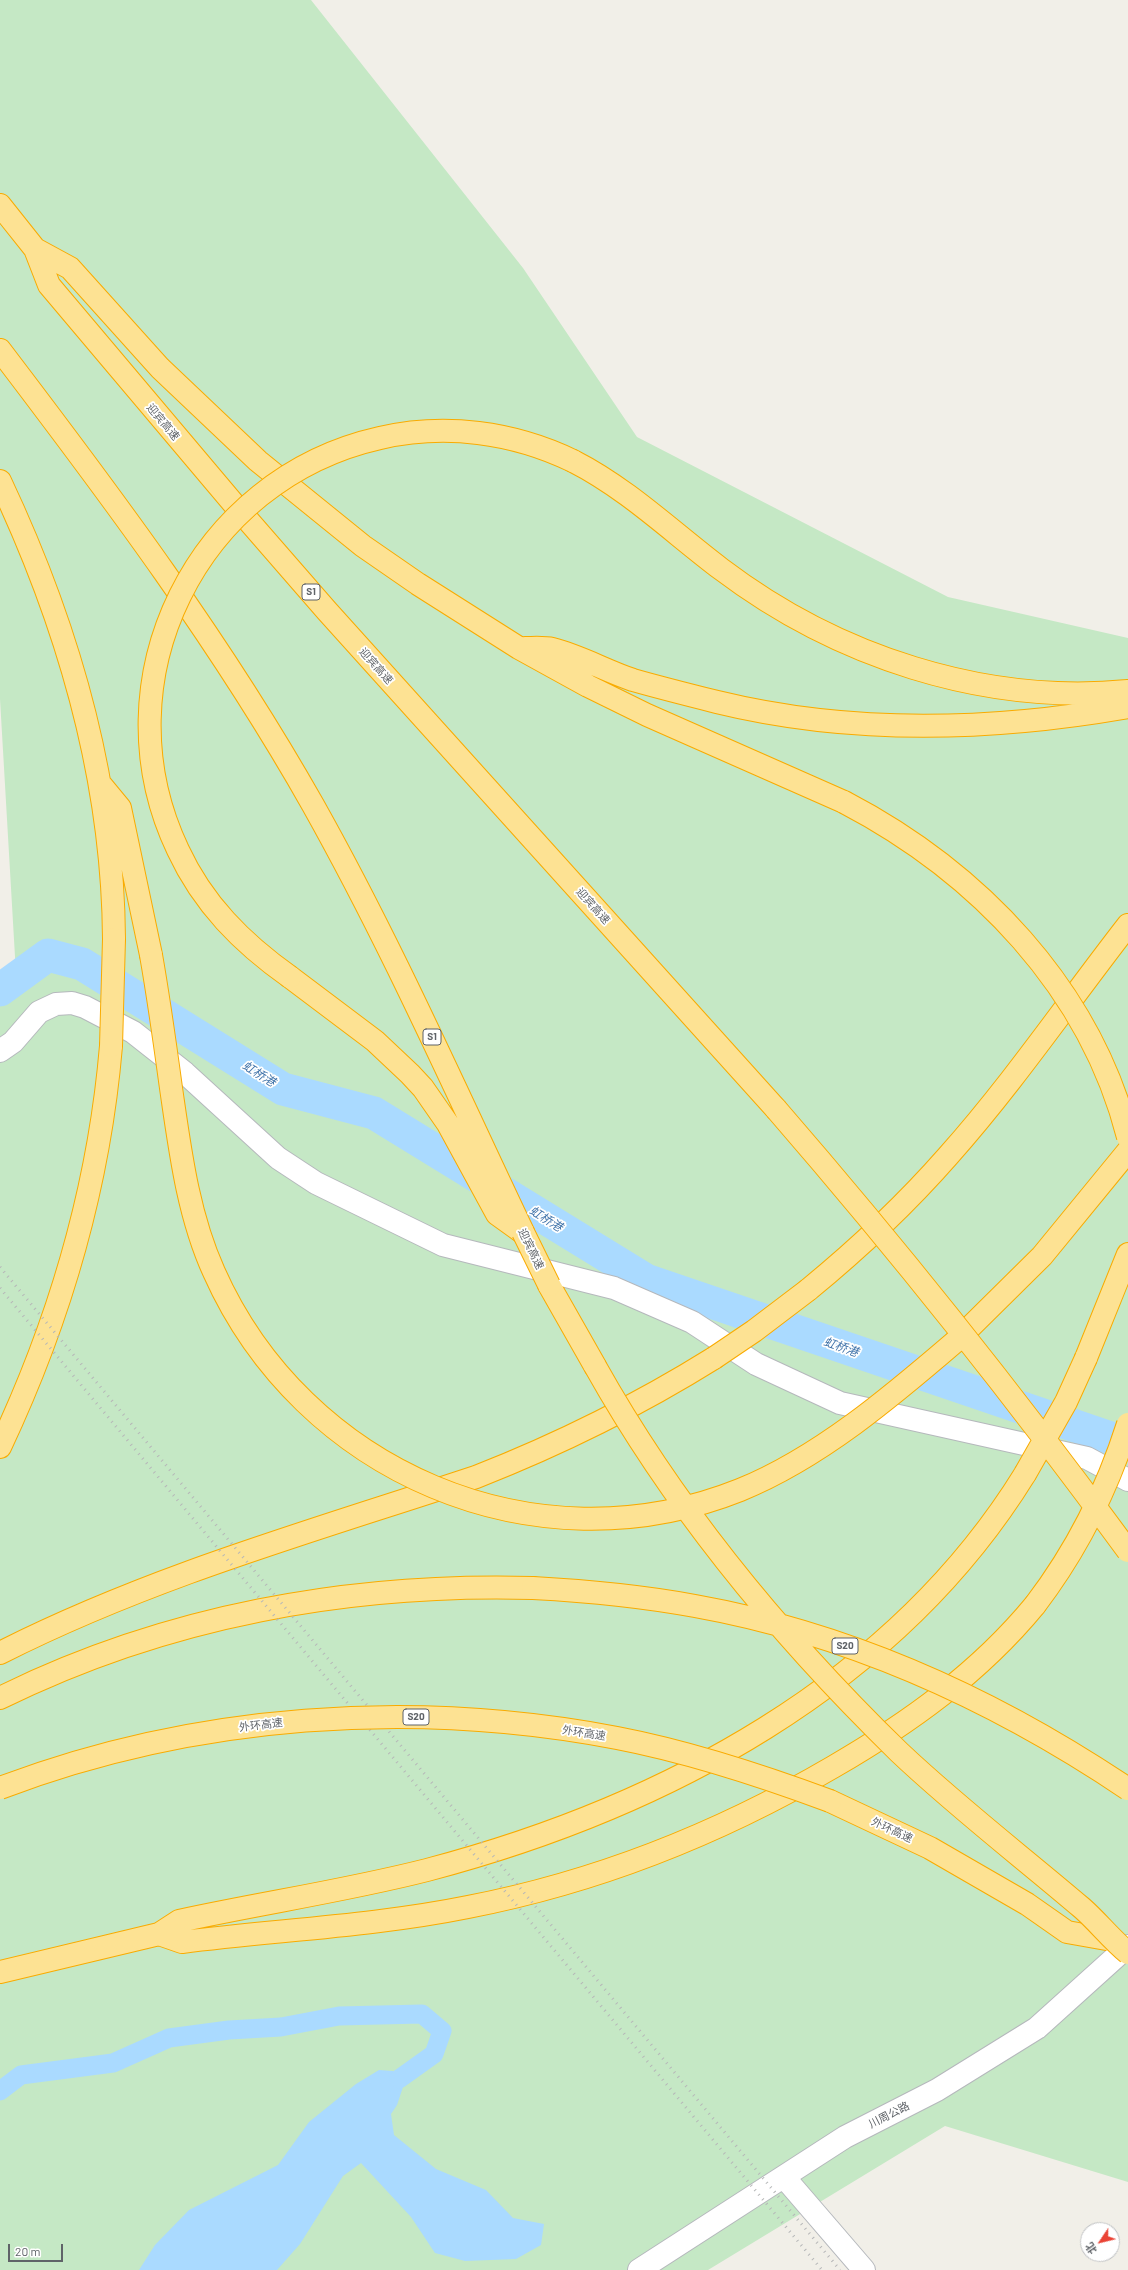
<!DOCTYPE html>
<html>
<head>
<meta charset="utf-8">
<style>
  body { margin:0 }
  #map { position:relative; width:1128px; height:2270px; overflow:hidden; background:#f1efe8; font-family:Barlow,"Noto Sans SC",sans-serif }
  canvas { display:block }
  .north { position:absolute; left:1080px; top:2222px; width:40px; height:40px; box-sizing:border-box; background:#fff; border:1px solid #bfc1c3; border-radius:50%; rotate:235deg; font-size:11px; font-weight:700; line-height:16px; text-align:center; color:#5f6368 }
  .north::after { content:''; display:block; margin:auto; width:14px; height:18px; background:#ea4335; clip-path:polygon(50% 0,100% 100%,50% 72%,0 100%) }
  .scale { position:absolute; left:8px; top:2244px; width:55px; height:18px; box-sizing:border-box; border:2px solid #5f6368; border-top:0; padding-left:5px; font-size:12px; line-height:14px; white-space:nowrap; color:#5f6368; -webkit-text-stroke:3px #fff; paint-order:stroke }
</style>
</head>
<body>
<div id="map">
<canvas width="1128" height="2270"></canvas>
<div class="north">北</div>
<div class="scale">20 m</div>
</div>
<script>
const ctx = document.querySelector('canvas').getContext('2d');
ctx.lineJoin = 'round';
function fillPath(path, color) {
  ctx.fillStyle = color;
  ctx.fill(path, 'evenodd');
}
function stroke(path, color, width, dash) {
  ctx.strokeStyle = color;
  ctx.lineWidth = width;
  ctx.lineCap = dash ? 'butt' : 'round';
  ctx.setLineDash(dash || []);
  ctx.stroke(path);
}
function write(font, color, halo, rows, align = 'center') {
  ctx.font = font + ' Barlow,"Noto Sans SC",sans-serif';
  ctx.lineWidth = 3.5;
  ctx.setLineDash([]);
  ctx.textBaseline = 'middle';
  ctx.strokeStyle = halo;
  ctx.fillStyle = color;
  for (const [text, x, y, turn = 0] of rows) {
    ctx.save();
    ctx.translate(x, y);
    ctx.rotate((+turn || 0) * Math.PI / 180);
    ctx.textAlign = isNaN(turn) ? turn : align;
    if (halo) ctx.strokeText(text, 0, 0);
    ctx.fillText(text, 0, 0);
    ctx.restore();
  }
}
fillPath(new Path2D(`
  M0 0H311L523 268 637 437 948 597 1128 638V2182L945 2126 708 2270H0V1005L17 991 0 699Z`), '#c5e8c5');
fillPath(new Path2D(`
  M379 2070 393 2071 404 2084 397 2105 391 2114 394 2135 436 2169 486 2190 513 2218 544 2224 541 2245 516 2259 465 2261 435 2253 411 2217 361 2163 343 2176 300 2244 277 2270H139L155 2245 189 2210 278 2165 309 2122 356 2084Z`), '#aadaff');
stroke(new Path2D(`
  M0 2091 21 2075 113 2063 169 2038 229 2030 281 2027 339 2016 422 2014 442 2031 434 2054 399 2079`), '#aadaff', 19);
stroke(new Path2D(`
  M0 990 48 955 82 964 283 1089 374 1113 646 1280 1128 1444`), '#aadaff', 33);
const minor = new Path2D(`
  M0 1051 13 1042 39 1012 56 1004 72 1003 85 1007 133 1032 185 1073 278 1158 316 1183 443 1245 614 1288 692 1322 756 1364 840 1403 1087 1458 1128 1480
  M784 2177 864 2270
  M639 2270 845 2137 937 2090 1037 2028 1128 1946`);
const highway = new Path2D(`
  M0 205 35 249 49 285 233 503 327 611 776 1109
  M35 249 70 268 160 368 258 461 363 546 418 584 519 648 588 686 647 715 844 802
  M0 350C112 497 222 644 313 805 391 944 455 1089 523 1232
  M573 461C628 489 672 532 721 569 836 656 983 705 1128 691
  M0 481C68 625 113 779 114 939
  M525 648C533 648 544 647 552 649 580 656 606 671 633 680 661 688 689 695 717 702 852 735 991 731 1128 707
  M101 785 120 808 151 955
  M290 977 375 1041 410 1074 423 1088 448 1124 497 1214 522 1232
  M549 1285 595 1366
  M808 1290C858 1249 905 1205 948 1156 1013 1083 1068 1002 1128 925
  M956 1341 1042 1256 1128 1151
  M1086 1358 1128 1254
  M0 1447C60 1320 99 1187 111 1046
  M0 1653C152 1576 316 1530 476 1477 560 1444 637 1406 714 1358
  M0 1698C166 1616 349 1583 533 1588
  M830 1801 930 1848 1027 1904 1067 1932 1112 1940
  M159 1934 182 1942C277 1930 374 1926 468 1907 597 1882 720 1833 833 1767 909 1723 979 1673 1035 1605
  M0 1972 159 1934 179 1921C261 1903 345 1891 427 1870 662 1808 894 1686 1025 1474`);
stroke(minor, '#b5b8bc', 24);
stroke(highway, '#f9ab00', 24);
stroke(minor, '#fff', 22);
stroke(highway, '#fde293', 22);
stroke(new Path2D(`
  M0 1267 840 2270
  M0 1288 822 2270`), '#b6b7b8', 3, [1, 5]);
const highwayBridge = new Path2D(`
  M844 802C978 872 1090 988 1128 1137
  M151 955C159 1000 165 1044 171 1088 180 1150 188 1215 214 1272 303 1472 535 1572 740 1490 819 1458 892 1396 956 1341
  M290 977C242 943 203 904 178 850 97 680 197 479 380 438 445 423 513 432 573 461
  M111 1046 114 939
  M776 1109C900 1252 1017 1399 1128 1551
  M523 1232 549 1285
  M714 1358 754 1331 808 1290
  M595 1366C675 1509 782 1638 899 1752 957 1807 1021 1856 1082 1908 1098 1922 1111 1939 1128 1953
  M1025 1474 1066 1402 1086 1358
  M533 1588C588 1591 641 1596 695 1606 851 1634 997 1701 1128 1789
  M1035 1605C1077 1550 1107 1490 1128 1424
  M0 1788C195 1714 413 1699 617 1738 690 1752 760 1775 830 1801`);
stroke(highwayBridge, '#f9ab00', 24, []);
stroke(highwayBridge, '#fde293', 22);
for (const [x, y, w] of [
  [311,592,18],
  [432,1037,18],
  [845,1646,26],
  [416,1717,26]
]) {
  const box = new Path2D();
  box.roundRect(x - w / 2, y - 8, w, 16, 3);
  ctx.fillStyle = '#fff';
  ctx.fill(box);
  stroke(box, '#5f6368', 1);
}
write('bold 10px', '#5f6368', null, [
  ["S1",311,592],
  ["S1",432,1037],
  ["S20",845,1646],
  ["S20",416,1717]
]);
write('11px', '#5f6368', '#fff', [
  ["迎宾高速",163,422,50],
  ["迎宾高速",376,666,48],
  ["迎宾高速",593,906,48],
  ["迎宾高速",531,1249,64],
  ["外环高速",261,1725,-7],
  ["外环高速",584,1733,9],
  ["外环高速",892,1830,25],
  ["川周公路",889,2115,-27]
]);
write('italic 12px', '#4174aa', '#fff', [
  ["虹桥港",259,1074,32],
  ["虹桥港",546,1219,32],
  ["虹桥港",841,1347,19]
]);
</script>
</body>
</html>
